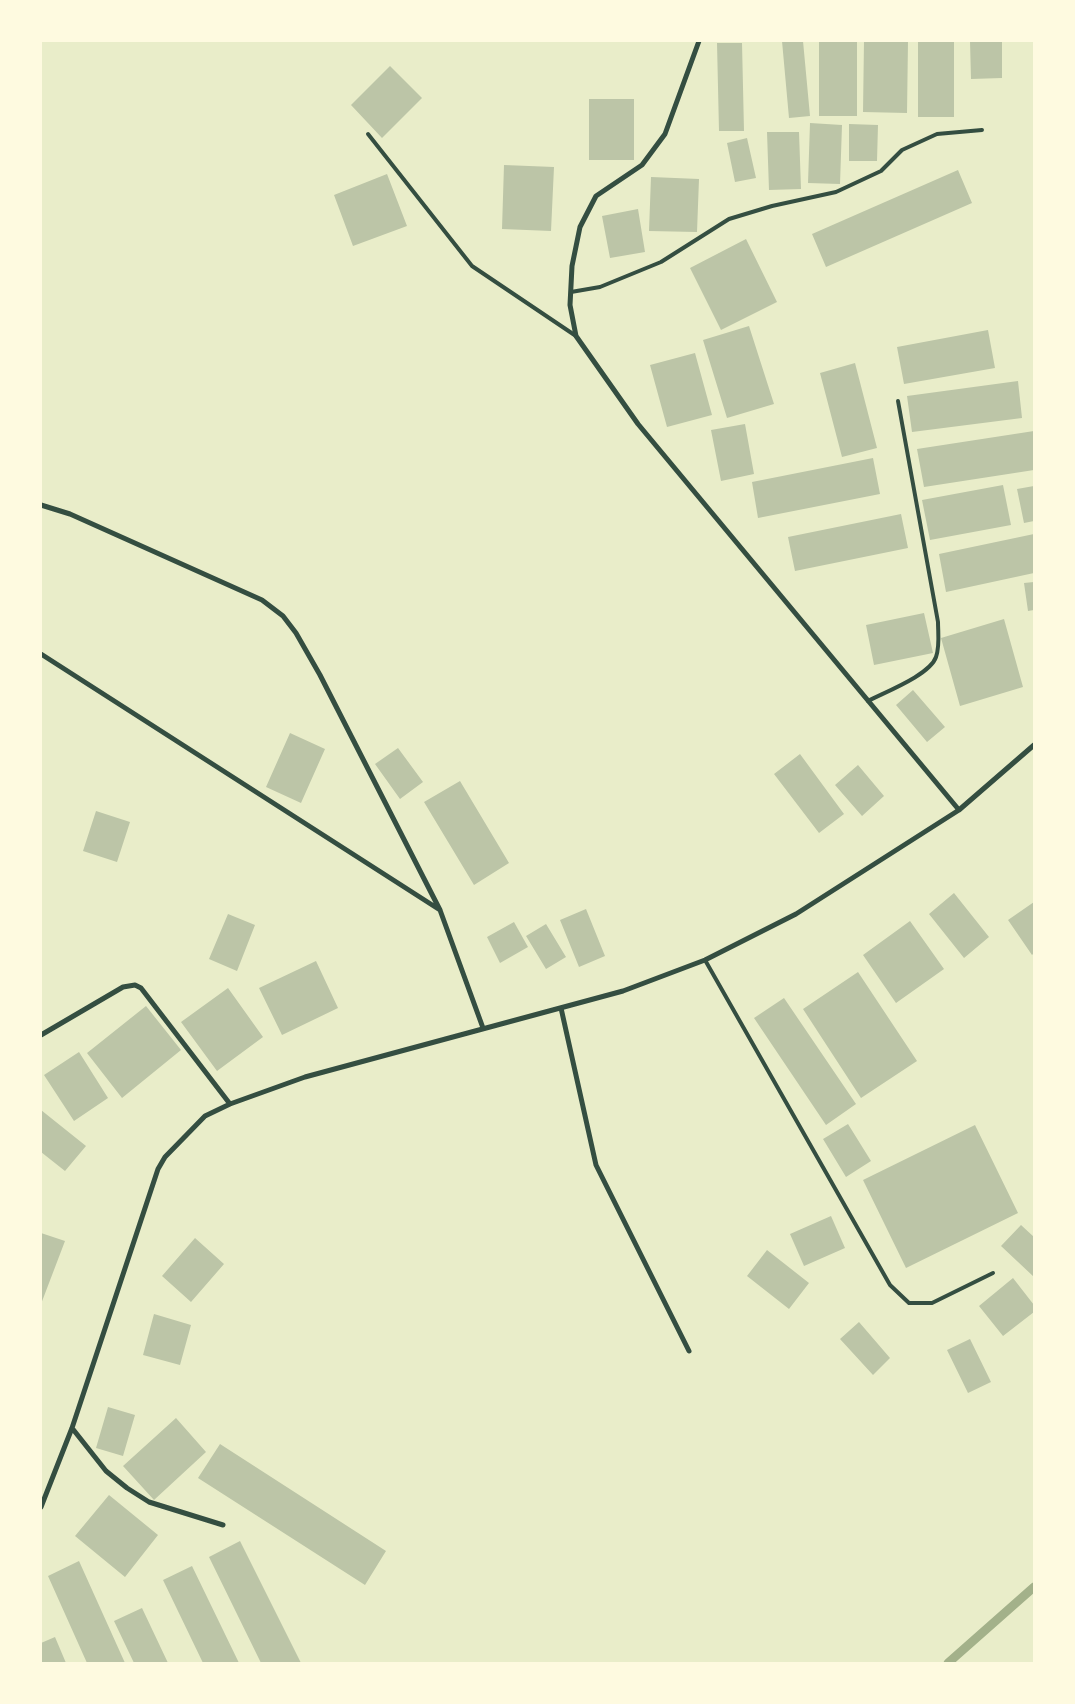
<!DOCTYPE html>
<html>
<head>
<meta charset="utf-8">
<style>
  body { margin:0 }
  #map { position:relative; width:1075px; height:1704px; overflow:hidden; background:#e9edc9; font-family:Figtree,sans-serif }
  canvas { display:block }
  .frame { position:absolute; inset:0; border:42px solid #fefae0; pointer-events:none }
</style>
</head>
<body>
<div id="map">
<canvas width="1075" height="1704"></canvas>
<div class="frame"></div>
</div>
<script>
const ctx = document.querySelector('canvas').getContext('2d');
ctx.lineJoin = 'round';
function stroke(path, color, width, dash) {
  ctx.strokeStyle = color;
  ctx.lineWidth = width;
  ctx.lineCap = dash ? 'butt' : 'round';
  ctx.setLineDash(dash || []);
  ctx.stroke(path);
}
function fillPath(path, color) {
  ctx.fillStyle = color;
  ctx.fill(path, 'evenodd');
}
stroke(new Path2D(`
  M948 1663 1034 1587`), '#a3b18a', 9);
fillPath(new Path2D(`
  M782 41H803L810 116 789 118Z
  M819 41H857V116H819Z
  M864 41H908L907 113 863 112Z
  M918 41H954V117H918Z
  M970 41H1002V78L971 79Z
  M717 43H742L744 131H719Z
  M390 66 422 98 382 138 351 105Z
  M589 99H634V160H589Z
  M810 123 842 125 840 184 808 183Z
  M849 124 878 125 877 161H849Z
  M767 132H799L801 189 769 190Z
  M747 138 756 178 735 182 727 143Z
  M504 165 554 167 551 231 502 229Z
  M958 170 972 203 826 267 812 234Z
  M387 174 407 226 353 246 334 195Z
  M651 177 699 179 697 232 649 231Z
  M638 209 645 252 610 258 602 216Z
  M746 239 777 302 721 330 690 268Z
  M749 326 774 404 727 418 703 340Z
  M988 330 995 368 904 384 897 347Z
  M695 353 712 415 667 427 650 365Z
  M855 363 877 448 842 457 820 373Z
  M1018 381 1022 418 912 432 907 396Z
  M745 424 754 474 721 481 711 430Z
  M1034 431V470L924 487 917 449Z
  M873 458 880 494 758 518 752 482Z
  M1003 485 1011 525 930 540 922 500Z
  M1034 486V521L1024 523 1017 489Z
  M901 514 908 548 795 571 788 537Z
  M1034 534V573L946 592 939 554Z
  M1034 582V610L1028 611 1024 583Z
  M924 613 933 653 874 665 866 625Z
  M1004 619 1023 687 960 706 941 638Z
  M913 690 945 727 927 742 896 705Z
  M290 733 325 749 301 803 266 787Z
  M398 748 423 782 400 799 375 764Z
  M800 754 844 814 819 833 774 774Z
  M858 765 884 796 862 816 835 785Z
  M460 781 509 863 474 885 424 802Z
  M96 811 130 822 117 862 83 851Z
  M954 893 989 937 964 958 929 914Z
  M1034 902V953L1032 955 1008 920Z
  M586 909 605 956 579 967 560 920Z
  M228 914 255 925 237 971 209 959Z
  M910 921 944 969 896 1003 863 955Z
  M514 922 528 947 500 963 487 937Z
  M546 924 566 957 546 969 526 936Z
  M316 961 338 1008 282 1035 259 988Z
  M858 972 917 1061 861 1098 803 1009Z
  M228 988 263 1037 217 1071 181 1022Z
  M784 998 856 1104 826 1125 754 1018Z
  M146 1006 181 1050 122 1098 87 1053Z
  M79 1052 108 1098 74 1121 44 1075Z
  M41 1110 86 1146 65 1171 41 1152Z
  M848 1124 871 1161 846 1177 823 1139Z
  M975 1125 1018 1213 906 1268 863 1180Z
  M831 1216 845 1248 804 1266 790 1234Z
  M1021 1225 1034 1237V1277L1001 1246Z
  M41 1233 65 1241 41 1304Z
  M195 1238 224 1264 191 1302 162 1276Z
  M767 1250 809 1283 789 1309 747 1276Z
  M1013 1278 1034 1305V1312L1003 1336 979 1306Z
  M154 1314 191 1325 180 1365 143 1355Z
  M859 1322 890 1358 873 1375 840 1339Z
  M970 1339 991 1382 968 1393 947 1350Z
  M108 1407 135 1415 123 1456 96 1448Z
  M176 1418 206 1452 154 1500 123 1466Z
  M220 1444 386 1551 365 1585 198 1478Z
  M109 1495 158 1535 125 1577 75 1536Z
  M240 1541 301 1663H261L209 1557Z
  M79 1561 125 1663H87L48 1576Z
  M192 1566 239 1663H203L163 1580Z
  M142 1608 168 1663H134L114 1621Z
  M55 1637 66 1663H41V1643Z`), '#bcc5a7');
stroke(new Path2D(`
  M368 134 472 266 576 336
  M571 292 600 287 661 262 729 219 772 206 836 192 881 171 902 150 937 134 982 130
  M868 701C885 692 930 675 936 657 940 646 938 633 938 622L898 401
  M705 960 890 1285 909 1303H932L993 1273`), '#344e41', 4);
stroke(new Path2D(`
  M699 41 665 134 642 165 596 196 580 227 572 266 570 305 576 336 638 424 959 810
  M41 505 70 514 262 600 283 616 296 633 320 675 440 910 483 1028
  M41 654 440 910
  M561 1008 596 1165 689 1351
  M41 1035 123 987 135 985 141 988 230 1104
  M72 1428 106 1471 127 1488 149 1502 223 1525
  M41 1507 72 1428 158 1169 165 1157 205 1116 230 1104 305 1077 623 991 705 960 796 914 959 810 1034 745`), '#344e41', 5);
</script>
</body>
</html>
